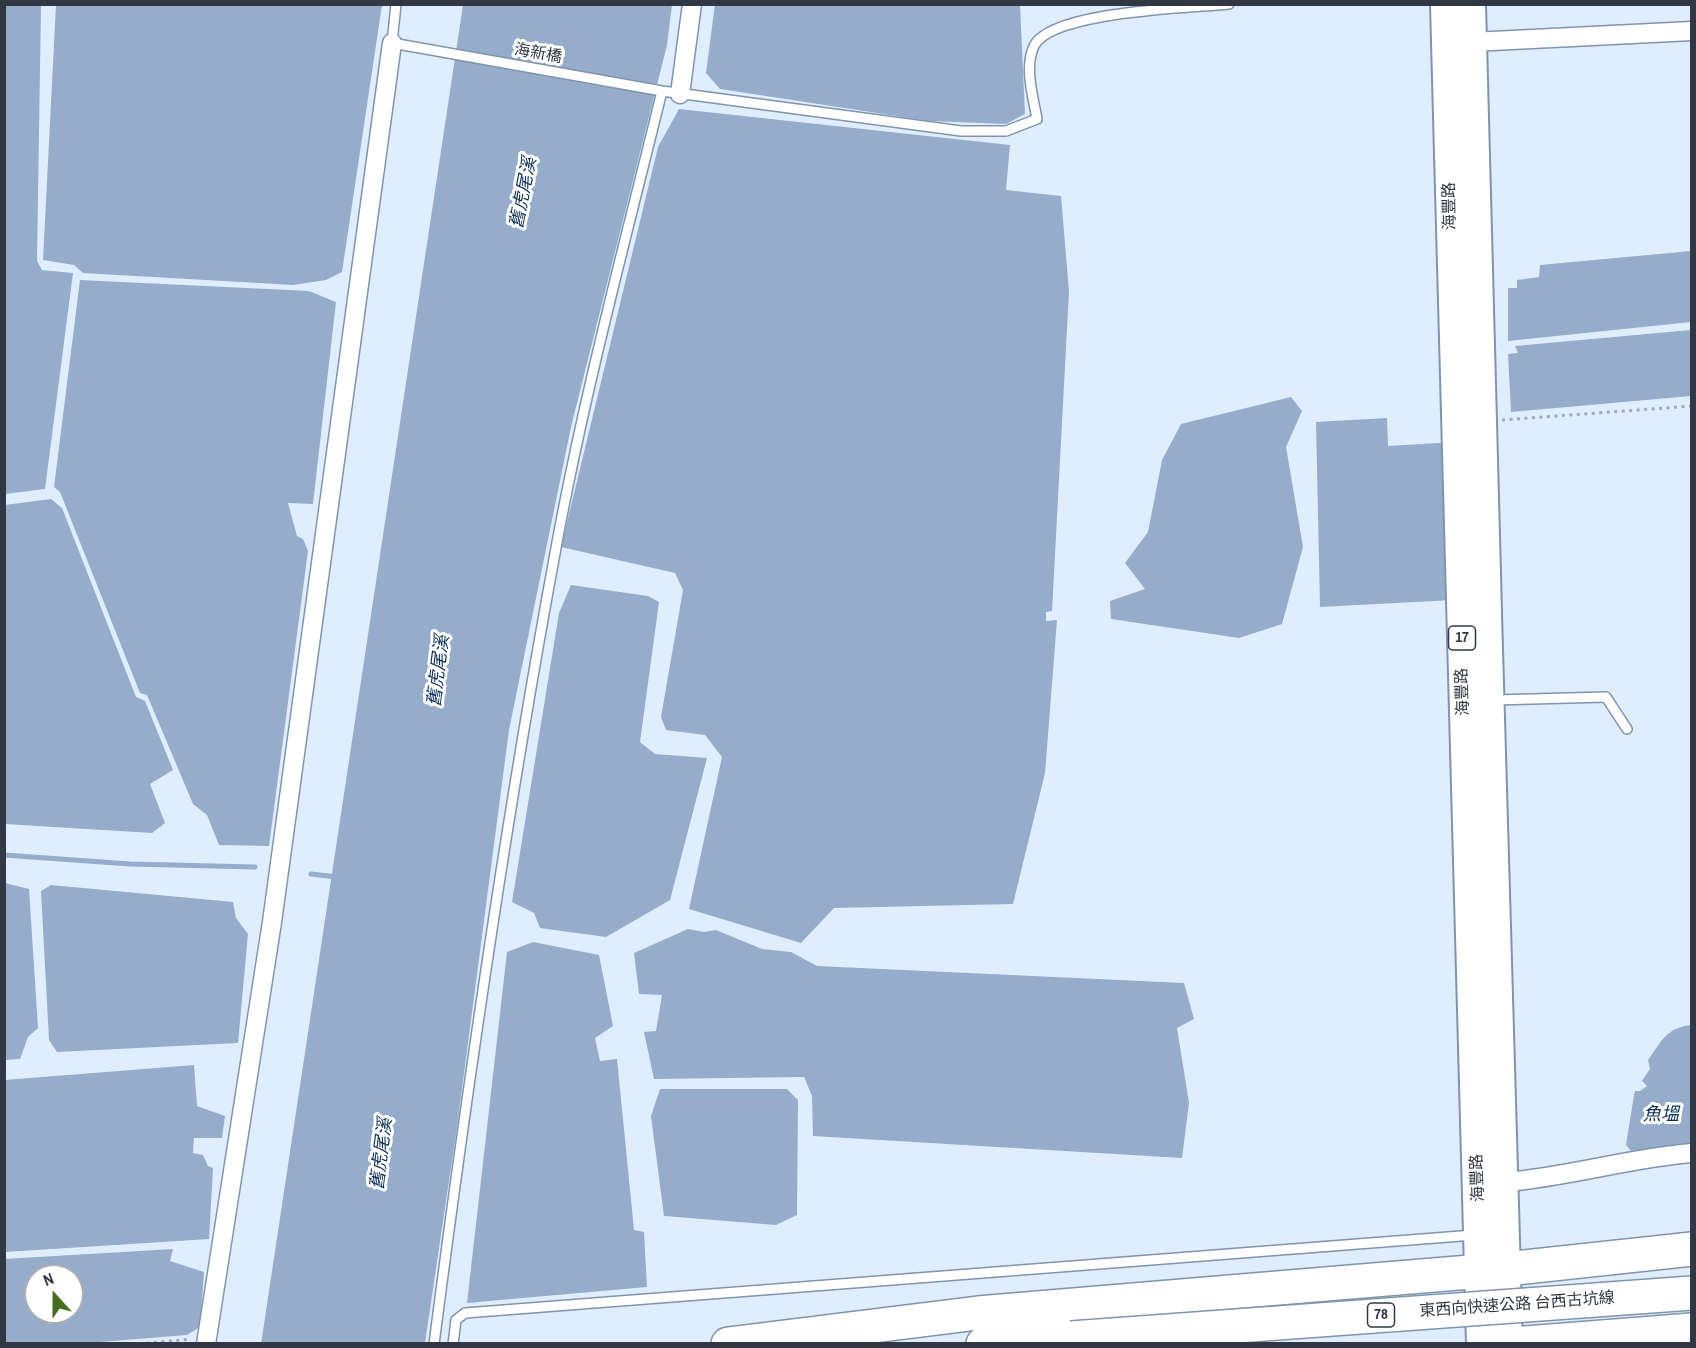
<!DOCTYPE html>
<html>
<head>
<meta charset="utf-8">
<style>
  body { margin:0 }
  #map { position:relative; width:1696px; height:1348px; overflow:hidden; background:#e0edfe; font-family:"Archivo Narrow",sans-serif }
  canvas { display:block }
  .frame { position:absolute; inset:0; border:6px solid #303843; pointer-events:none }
  .north { position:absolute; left:24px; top:1264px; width:60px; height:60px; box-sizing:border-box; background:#fff; border:2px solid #acafb4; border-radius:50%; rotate:339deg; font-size:16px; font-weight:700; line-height:24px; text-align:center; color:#303843 }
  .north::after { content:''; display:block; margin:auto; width:21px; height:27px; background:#4a6b22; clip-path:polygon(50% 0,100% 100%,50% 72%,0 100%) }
</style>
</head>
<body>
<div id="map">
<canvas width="1696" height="1348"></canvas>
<div class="frame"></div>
<div class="north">N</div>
</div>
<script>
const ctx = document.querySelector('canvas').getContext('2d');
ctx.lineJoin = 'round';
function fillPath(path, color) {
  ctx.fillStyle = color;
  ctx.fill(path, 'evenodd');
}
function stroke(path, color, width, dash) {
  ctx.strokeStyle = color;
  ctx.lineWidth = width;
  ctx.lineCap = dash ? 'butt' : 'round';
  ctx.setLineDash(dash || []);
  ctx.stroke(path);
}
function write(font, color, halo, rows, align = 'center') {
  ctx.font = font + ' "Archivo Narrow","Noto Sans TC",sans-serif';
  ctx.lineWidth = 6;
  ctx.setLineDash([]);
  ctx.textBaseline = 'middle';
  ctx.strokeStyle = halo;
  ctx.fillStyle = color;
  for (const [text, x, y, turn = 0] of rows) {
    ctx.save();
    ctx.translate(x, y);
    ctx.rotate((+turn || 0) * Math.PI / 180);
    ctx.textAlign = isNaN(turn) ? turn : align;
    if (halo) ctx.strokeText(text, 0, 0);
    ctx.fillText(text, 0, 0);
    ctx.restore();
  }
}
fillPath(new Path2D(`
  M715 4 1020 5 1025 114 1006 124 929 121 720 89 706 73Z
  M4 5H41L37 261 42 270 73 273 45 489 5 494Z
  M56 5H382L342 272 326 280 293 285 83 273 74 265 43 260Z
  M463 5H672L667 45 571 427 509 730 457 1127 425 1343 261 1344Z
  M679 109 1010 145 1006 190 1061 196 1069 291 1052 611 1046 612V621L1057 620 1045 773 1013 904 834 908 801 943 689 909 722 757 705 735 666 730 661 717 683 590 675 573 561 547 658 147Z
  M1691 251V322L1508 341V288H1517V280L1539 277 1540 265Z
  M80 280 309 291 336 302 313 504 288 503 297 536 303 539 308 551 269 846 219 845 207 815 193 804 147 695 140 693 60 492 54 487Z
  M1691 330V396L1511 412 1508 354 1518 353 1515 346Z
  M1291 397 1302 411 1286 447 1303 547 1282 624 1239 638 1111 619 1110 601 1145 589 1125 563 1148 532 1162 460 1181 424Z
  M1387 418 1388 446 1456 442 1453 600 1320 607 1316 422Z
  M51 499 62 508 136 697 145 701 173 770 150 784 165 823 152 833 5 824V505Z
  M571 585 648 596 659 602 640 742 655 754 707 758 670 900 606 937 540 928 534 913 512 902 559 613Z
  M5 883 29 889 38 1028 28 1037 20 1059 5 1060Z
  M51 885 233 902 236 918 248 934 238 1043 57 1052 49 1040 41 891Z
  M688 929 704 932 716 930 762 949 791 952 817 966 1184 983 1194 1019 1177 1028 1189 1103 1182 1158 813 1136 812 1096 804 1077 654 1079 644 1032 656 1031 662 995 639 994 634 953Z
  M533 942 599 955 613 1026 595 1038 600 1061 617 1059 634 1230 644 1232 647 1287 467 1303 507 952Z
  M1691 1025V1148H1652L1631 1151 1626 1145 1634 1095 1635 1091H1640L1647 1086 1642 1081 1650 1069 1648 1060C1662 1041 1666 1028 1691 1025Z
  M194 1065 197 1106 225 1116 222 1138H194L193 1153 203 1155 208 1166 213 1168 209 1239 5 1252V1080Z
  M660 1089H787L798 1100 797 1215 776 1225 664 1216 651 1116Z
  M173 1249 170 1261 204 1272 200 1327 187 1335 88 1343 5 1344V1259ZM36 1276H72V1312H36Z`), '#95adcb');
stroke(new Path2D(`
  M4 855 130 864 255 867
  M311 874 337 877`), '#95adcb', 5);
const lane = new Path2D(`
  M396 4 392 43 662 91 961 131H1006L1037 119C1033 96 1024 68 1034 46 1051 11 1191 8 1229 4
  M1494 700 1606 697 1627 729
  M434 1344C468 1081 506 819 554 559 582 402 624 246 662 91
  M453 1344 456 1320 465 1313 1474 1235`);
const street = new Path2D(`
  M1472 42 1692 31
  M680 94 692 4
  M1506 1182C1568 1177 1629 1158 1692 1153
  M206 1344 272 922 392 43`);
const primary = new Path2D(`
  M1445 4 1481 1344
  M1471 4C1480 451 1497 897 1508 1344`);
const highway = new Path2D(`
  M728 1344 978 1313 1506 1269 1692 1249
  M983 1344 1071 1338
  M1513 1344 1692 1330`);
stroke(lane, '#8094ad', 12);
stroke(street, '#8094ad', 21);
stroke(primary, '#8094ad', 32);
stroke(highway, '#8094ad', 36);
stroke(new Path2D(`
  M1502 420 1692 406
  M139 1344 191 1339`), '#a0abba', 3, [3, 4.5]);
stroke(lane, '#fff', 9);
stroke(street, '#fff', 18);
stroke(primary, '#fff', 28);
stroke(highway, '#fff', 33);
const highwayBridge = new Path2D(`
  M1071 1338 1692 1293`);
stroke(highwayBridge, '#8094ad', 36, []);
stroke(highwayBridge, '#fff', 33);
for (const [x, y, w] of [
  [1462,638,27],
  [1381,1315,27]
]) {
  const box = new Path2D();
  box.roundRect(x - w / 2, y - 12, w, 24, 4.5);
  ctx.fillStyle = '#fff';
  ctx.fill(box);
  stroke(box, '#303843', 1.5);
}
write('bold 15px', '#303843', null, [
  ["17",1462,638],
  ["78",1381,1315]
]);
write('16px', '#303843', '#fff', [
  ["海新橋",538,54,10],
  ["海豐路",1450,206,-91],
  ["海豐路",1463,692,-92],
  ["海豐路",1478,1178,-92],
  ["東西向快速公路 台西古坑線",1517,1305,-4]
]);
write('italic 18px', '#092d54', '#fff', [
  ["舊虎尾溪",524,193,-79],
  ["舊虎尾溪",439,671,-83],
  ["魚塭",1661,1115],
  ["舊虎尾溪",382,1154,-83]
]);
</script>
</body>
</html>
